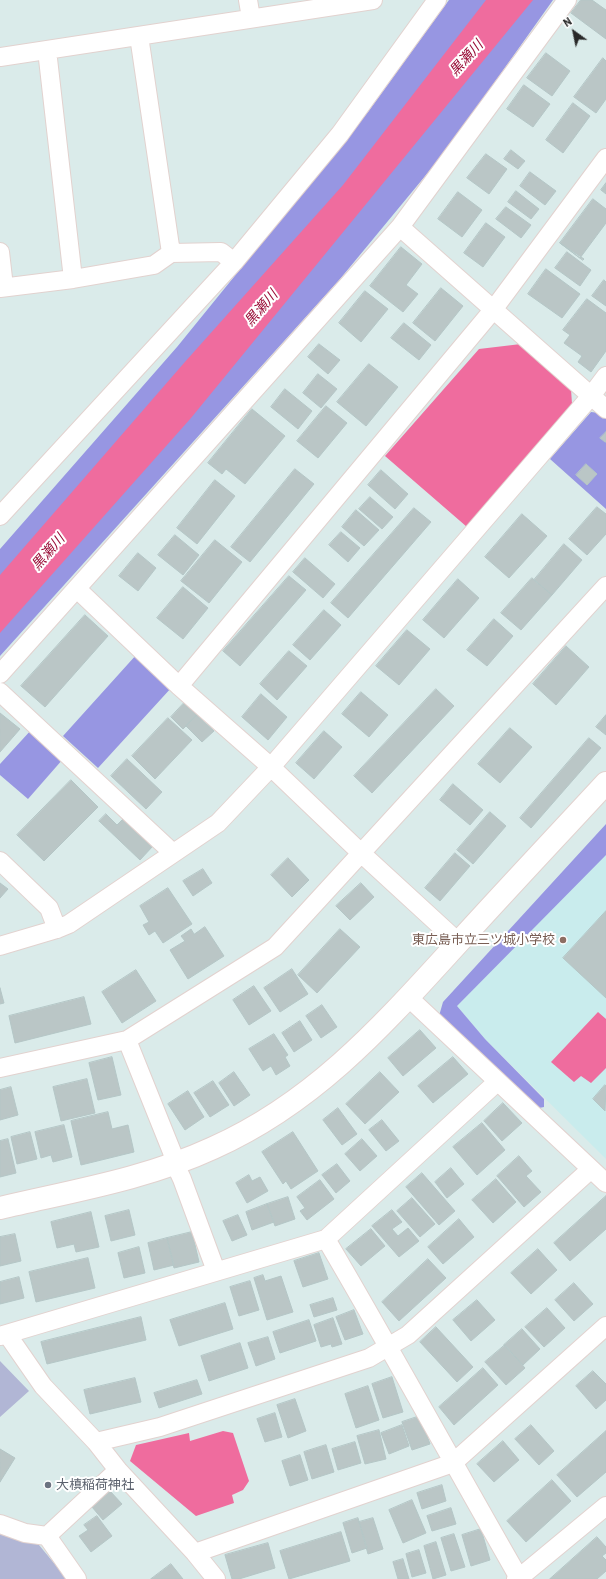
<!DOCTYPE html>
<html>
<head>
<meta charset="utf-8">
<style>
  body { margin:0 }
  #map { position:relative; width:606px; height:1579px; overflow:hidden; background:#daebea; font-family:Barlow,sans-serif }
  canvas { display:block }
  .north { position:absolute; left:554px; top:12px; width:40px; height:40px; -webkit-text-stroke:3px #fff; paint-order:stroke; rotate:327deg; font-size:11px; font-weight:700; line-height:16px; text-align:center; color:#292929 }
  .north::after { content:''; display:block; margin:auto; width:14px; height:18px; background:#292929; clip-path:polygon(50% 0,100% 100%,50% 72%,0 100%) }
</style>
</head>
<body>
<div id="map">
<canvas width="606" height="1579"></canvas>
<div class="north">N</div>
</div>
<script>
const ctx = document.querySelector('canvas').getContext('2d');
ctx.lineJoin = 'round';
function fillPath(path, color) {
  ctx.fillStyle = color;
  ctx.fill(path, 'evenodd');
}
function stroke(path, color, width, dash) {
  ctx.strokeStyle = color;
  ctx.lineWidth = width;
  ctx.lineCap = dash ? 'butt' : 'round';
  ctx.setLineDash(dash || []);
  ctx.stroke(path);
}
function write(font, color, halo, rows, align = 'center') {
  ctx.font = font + ' Barlow,"Noto Sans JP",sans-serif';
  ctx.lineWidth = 4;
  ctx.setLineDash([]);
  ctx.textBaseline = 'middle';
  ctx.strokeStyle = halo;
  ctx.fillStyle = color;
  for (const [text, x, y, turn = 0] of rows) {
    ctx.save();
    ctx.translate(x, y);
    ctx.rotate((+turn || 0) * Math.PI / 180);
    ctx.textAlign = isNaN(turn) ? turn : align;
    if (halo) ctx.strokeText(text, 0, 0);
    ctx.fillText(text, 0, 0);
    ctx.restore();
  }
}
fillPath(new Path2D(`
  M606 848V1159L485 1039 457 1006Z`), '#c9eced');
fillPath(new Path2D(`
  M449 0H553L445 152 340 279 0 656V549L177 347 368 112Z
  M591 412 600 413 606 419V509L550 459Z
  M137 654 172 687 98 768 63 736Z
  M32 729 63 759 28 799 0 775V764Z
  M606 824V855L457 1006 485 1039 544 1099V1107L539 1108 439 1016 443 1002Z`), '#9796e2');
fillPath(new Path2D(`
  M0 1361 29 1391 0 1417Z
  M0 1532 39 1545 67 1579H0Z`), '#b1b6d5');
fillPath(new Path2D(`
  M486 0H533L191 418 0 633V575L184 363 343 185Z
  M521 344 571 389 572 404 467 527 385 456 479 349Z
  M598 1012 606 1019V1068L591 1083 581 1076 574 1082 551 1062Z
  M223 1431 233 1433 249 1481 243 1490 232 1495 234 1503 196 1516 130 1461 136 1445 189 1433 190 1441Z`), '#ef6c9e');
const building = new Path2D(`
  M581 0H592L606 10V39L571 13Z
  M546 53 570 71 552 96 527 78Z
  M603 58 606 61V99L596 113 574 97Z
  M524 85 550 104 533 127 507 109Z
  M573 103 590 116 563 153 546 140Z
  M511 150 525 161 518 169 504 159Z
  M486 154 507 169 489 194 467 178Z
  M530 172 556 191 545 205 520 186Z
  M606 183V194L601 190Z
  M516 191 539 209 531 219 508 202Z
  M458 192 482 210 462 237 438 219Z
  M593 199 606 209V223L580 258 560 243Z
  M506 207 531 225 521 238 496 219Z
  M486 223 505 237 483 267 464 253Z
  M560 243 584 259 583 260Z
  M401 247 422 264 406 285 418 294 403 312 370 286Z
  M567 252 591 270 580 286 555 268Z
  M546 269 580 294 562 318 528 294Z
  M604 280 606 282V306L592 296Z
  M441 288 463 306 435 341 413 323Z
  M365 291 388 309 361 342 339 323Z
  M587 299 606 313V351L591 372 578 362 582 356 564 343 570 335 563 330Z
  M404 323 431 345 419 360 391 338Z
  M319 344 340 360 328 374 308 357Z
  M369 364 398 387 366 426 337 402Z
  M318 374 337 389 321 408 303 393Z
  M285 389 312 411 298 429 271 407Z
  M326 406 347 423 318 458 297 441Z
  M252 409 285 436 245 484 226 469 222 474 208 463Z
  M606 432V442H605L600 438Z
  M586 464 597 474 587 485 576 475Z
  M295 469 314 484 250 562 231 547Z
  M381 470 408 494 395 509 368 485Z
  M215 480 235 496 197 544 177 528Z
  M370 497 393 517 382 529 359 509Z
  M597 507 606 514V534L587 555 569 539Z
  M414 508 431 522 348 618 331 603Z
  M356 510 379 530 364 546 342 527Z
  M522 514 547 536 509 578 485 557Z
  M341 532 360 548 348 562 329 545Z
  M175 535 199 555 183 575 158 555Z
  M215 540 242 562 209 603 181 581Z
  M564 544 582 560 552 595 534 580Z
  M138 553 156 568 138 591 119 576Z
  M305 558 335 584 323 598 293 572Z
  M289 576 306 590 240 666 223 651Z
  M532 578 552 595 521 630 501 613Z
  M458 579 479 598 444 638 423 620Z
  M183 587 208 608 183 639 157 618Z
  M324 610 341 625 310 660 293 645Z
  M85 615 108 636 45 707 21 686Z
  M494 619 513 636 487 666 467 650Z
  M407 630 430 649 399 685 376 666Z
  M566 646 589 667 556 705 533 684Z
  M289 651 307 666 277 700 260 684Z
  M436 689 454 706 372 793 354 776Z
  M361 692 388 715 369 737 342 714Z
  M261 694 287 717 268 740 242 717Z
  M185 702 198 714 183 729 171 717Z
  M0 713 20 729 0 752Z
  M197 715 214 731 202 742 186 726Z
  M606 715V735L596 727Z
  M168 718 192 740 155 779 132 756Z
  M510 728 532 747 500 783 478 764Z
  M324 731 342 747 314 779 296 763Z
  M589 738 601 748 531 828 520 818Z
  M127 759 162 792 146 809 111 776Z
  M71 780 98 807 44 861 17 835Z
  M453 784 483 810 470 825 440 800Z
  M490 812 506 826 473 864 457 850Z
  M106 814 117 825 124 818 153 846 140 860 99 821Z
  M455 853 470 866 440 901 425 888Z
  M288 858 309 880 292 897 271 875Z
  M203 869 212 883 193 896 183 881Z
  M0 883 8 889 0 898Z
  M361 883 374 897 350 920 336 906Z
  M168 888 192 924 163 943 155 931 149 935 143 925 149 922 140 906Z
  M606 911V998L563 958Z
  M205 927 224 956 188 979 170 950 185 941 181 936 191 929 194 934Z
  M340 929 360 947 317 993 298 975Z
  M292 969 308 994 280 1012 264 988Z
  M136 970 156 1001 122 1023 102 992Z
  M254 986 271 1011 249 1025 233 1000Z
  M0 988 4 1003 0 1004Z
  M84 997 91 1024 15 1043 9 1016Z
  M322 1005 337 1027 321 1038 306 1016Z
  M300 1021 312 1040 294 1052 282 1033Z
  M420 1030 436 1048 403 1076 388 1058Z
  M274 1034 288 1055 285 1057 290 1066 276 1075 271 1066 263 1071 249 1049Z
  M112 1057 121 1095 98 1100 89 1063Z
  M453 1057 468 1074 433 1103 418 1086Z
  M234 1072 250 1095 234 1106 219 1083Z
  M380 1072 399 1092 365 1124 346 1104Z
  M87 1079 95 1113 61 1121 53 1087Z
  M213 1081 229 1105 210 1117 194 1093Z
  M605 1085 606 1086 605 1111 593 1099Z
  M11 1087 18 1115 0 1120V1090Z
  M188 1091 204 1117 185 1130 168 1104Z
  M503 1103 522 1123 502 1141 484 1121Z
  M338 1108 357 1134 342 1145 323 1120Z
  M108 1112 112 1129 128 1125 134 1152 81 1165 71 1121Z
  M382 1120 399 1141 386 1151 369 1130Z
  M482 1123 505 1150 477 1175 453 1147Z
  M64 1125 72 1157 53 1162 51 1155 41 1158 35 1132Z
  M30 1132 37 1159 17 1164 11 1137Z
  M293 1132 318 1171 291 1189 286 1181 283 1184 262 1152Z
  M8 1139 16 1173 0 1177V1141Z
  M362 1139 377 1156 360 1171 345 1154Z
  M519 1156 532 1171 526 1176 541 1192 524 1207 497 1176Z
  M337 1164 350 1181 336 1193 322 1175Z
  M451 1168 464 1184 447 1198 435 1182Z
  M422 1173 455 1211 439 1225 406 1187Z
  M249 1175 252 1181 260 1177 268 1191 247 1203 236 1183Z
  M496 1179 516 1202 493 1223 472 1200Z
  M320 1180 334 1199 307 1220 300 1211 305 1208 297 1197Z
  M606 1196V1229L570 1261 554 1243Z
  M288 1197 295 1219 275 1226 267 1204Z
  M412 1198 435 1224 420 1237 397 1211Z
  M267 1204 274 1222 252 1230 246 1212Z
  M129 1210 135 1235 111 1241 105 1216Z
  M392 1210 402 1222 392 1229 398 1236 408 1228 419 1241 399 1257 372 1226Z
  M91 1212 99 1247 76 1252 74 1244 57 1248 51 1222Z
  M238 1215 247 1235 232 1241 223 1221Z
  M459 1219 474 1237 443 1264 428 1247Z
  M371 1229 385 1246 361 1266 346 1249Z
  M192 1232 199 1262 174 1268 167 1238Z
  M15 1234 21 1261 0 1266V1237Z
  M167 1238 174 1265 154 1270 148 1243Z
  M139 1247 145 1273 124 1278 118 1253Z
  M538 1249 557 1270 531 1294 511 1273Z
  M319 1253 328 1279 303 1287 294 1261Z
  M88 1258 95 1288 36 1302 29 1272Z
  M428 1259 446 1278 399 1321 382 1302Z
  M263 1275 265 1281 281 1276 293 1312 267 1320 254 1278Z
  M19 1277 24 1298 0 1304V1282Z
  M250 1281 259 1310 239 1316 230 1287Z
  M574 1283 593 1304 574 1321 555 1300Z
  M333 1298 337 1310 314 1317 310 1305Z
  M477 1300 495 1320 471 1341 453 1320Z
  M225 1303 233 1329 179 1346 170 1320Z
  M547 1308 565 1328 544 1347 525 1327Z
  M354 1310 363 1334 345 1340 336 1317Z
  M141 1317 146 1340 47 1364 41 1342Z
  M333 1318 342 1344 332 1347 331 1344 321 1347 314 1325Z
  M309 1320 316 1341 280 1353 273 1332Z
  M436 1327 473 1367 457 1382 420 1342Z
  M522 1329 540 1349 523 1365 504 1345Z
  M268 1337 275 1359 256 1366 248 1343Z
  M240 1343 248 1368 209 1381 201 1356Z
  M505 1345 525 1368 506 1385 485 1362Z
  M483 1368 498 1385 454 1425 439 1407Z
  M593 1371 606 1384V1400L596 1409 576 1386Z
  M392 1377 403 1412 383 1418 372 1384Z
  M135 1378 141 1402 90 1414 84 1390Z
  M197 1380 202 1394 159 1408 154 1393Z
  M368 1386 379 1420 356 1428 345 1394Z
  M295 1399 306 1431 288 1438 277 1405Z
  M275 1413 282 1437 265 1442 257 1419Z
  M420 1416 430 1444 412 1450 402 1422Z
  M402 1425 409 1446 389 1454 381 1433Z
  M531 1425 554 1451 539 1465 515 1439Z
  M379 1430 386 1459 365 1464 357 1436Z
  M606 1431V1472L577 1497 557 1475Z
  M503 1441 519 1460 494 1482 477 1464Z
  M355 1442 361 1463 338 1470 332 1449Z
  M326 1445 334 1472 312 1479 304 1452Z
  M0 1449 15 1458 0 1482Z
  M300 1455 308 1480 290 1486 282 1461Z
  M552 1480 571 1501 526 1542 507 1521Z
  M442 1485 446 1501 422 1509 417 1493Z
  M110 1491 122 1504 103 1520 92 1507Z
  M412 1500 426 1533 403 1543 389 1510Z
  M451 1508 456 1524 432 1531 427 1516Z
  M97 1516 112 1536 91 1552 79 1536 88 1530 84 1525Z
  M358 1518 367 1548 352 1553 343 1523Z
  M373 1518 383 1549 368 1554 359 1522Z
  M481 1529 490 1560 471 1566 462 1535Z
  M341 1532 350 1561 289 1579 280 1551Z
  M454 1534 465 1567 451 1571 441 1538Z
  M597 1537 606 1547V1553L602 1556 606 1560V1571L597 1579H550Z
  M436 1542 446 1575 433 1579 424 1546Z
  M268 1543 275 1568 239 1579H232L225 1555Z
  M419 1550 426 1573 412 1577 406 1554Z
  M403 1559 409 1579H398L393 1562Z
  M171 1564 183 1579H151Z`);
fillPath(building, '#bac6c6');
stroke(building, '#b4c6c6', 1);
const minor = new Path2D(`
  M248 0 251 18
  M139 36 171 253 221 252 234 262
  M47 50 73 279
  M0 57 373 0
  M400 227 606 409
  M0 252 4 287
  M0 288 73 279 154 265 171 253
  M0 516 234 262 340 134 437 0
  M77 589 179 686 271 767 361 853 458 942
  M0 674 400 227 567 0
  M179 686 493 310 606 158
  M0 692 173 853
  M0 861 49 908 57 929
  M0 946 57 929 69 924 218 823 271 767 591 396 606 376
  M408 997 606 1183
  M127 1040 172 1152 175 1164 182 1179 216 1271
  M0 1068 127 1040 275 947 606 586
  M326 1239C392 1351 454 1465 519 1578
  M7 1334 43 1386 96 1442 118 1470 195 1553 216 1579
  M0 1336 326 1239 497 1082
  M96 1442 160 1427 369 1358 408 1335 591 1169
  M0 1524 25 1533 47 1536
  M195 1553 453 1463 606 1326
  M77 1579 47 1536 118 1470
  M516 1579 519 1578 606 1506`);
const tertiary = new Path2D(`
  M0 1208C72 1191 146 1179 213 1148 316 1102 384 1024 458 943 507 889 557 836 606 783`);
stroke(minor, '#e2d2cf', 20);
stroke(tertiary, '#e2d2cf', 24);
stroke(minor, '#fff', 18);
stroke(tertiary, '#fff', 22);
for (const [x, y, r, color] of [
  [563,940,4,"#8d6e63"],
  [48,1485,4,"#6b7280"]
]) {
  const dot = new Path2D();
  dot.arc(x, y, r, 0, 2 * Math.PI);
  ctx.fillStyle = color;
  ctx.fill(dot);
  stroke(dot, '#fff', 1.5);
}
write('13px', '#785e54', '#fff', [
  ["東広島市立三ツ城小学校",555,940]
], 'right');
write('13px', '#5b616d', '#fff', [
  ["大槙稲荷神社",56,1485]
], 'left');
write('italic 14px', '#990d37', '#fff', [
  ["黒瀬川",466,58,-48],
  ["黒瀬川",261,308,-49],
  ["黒瀬川",48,552,-49]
]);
</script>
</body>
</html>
